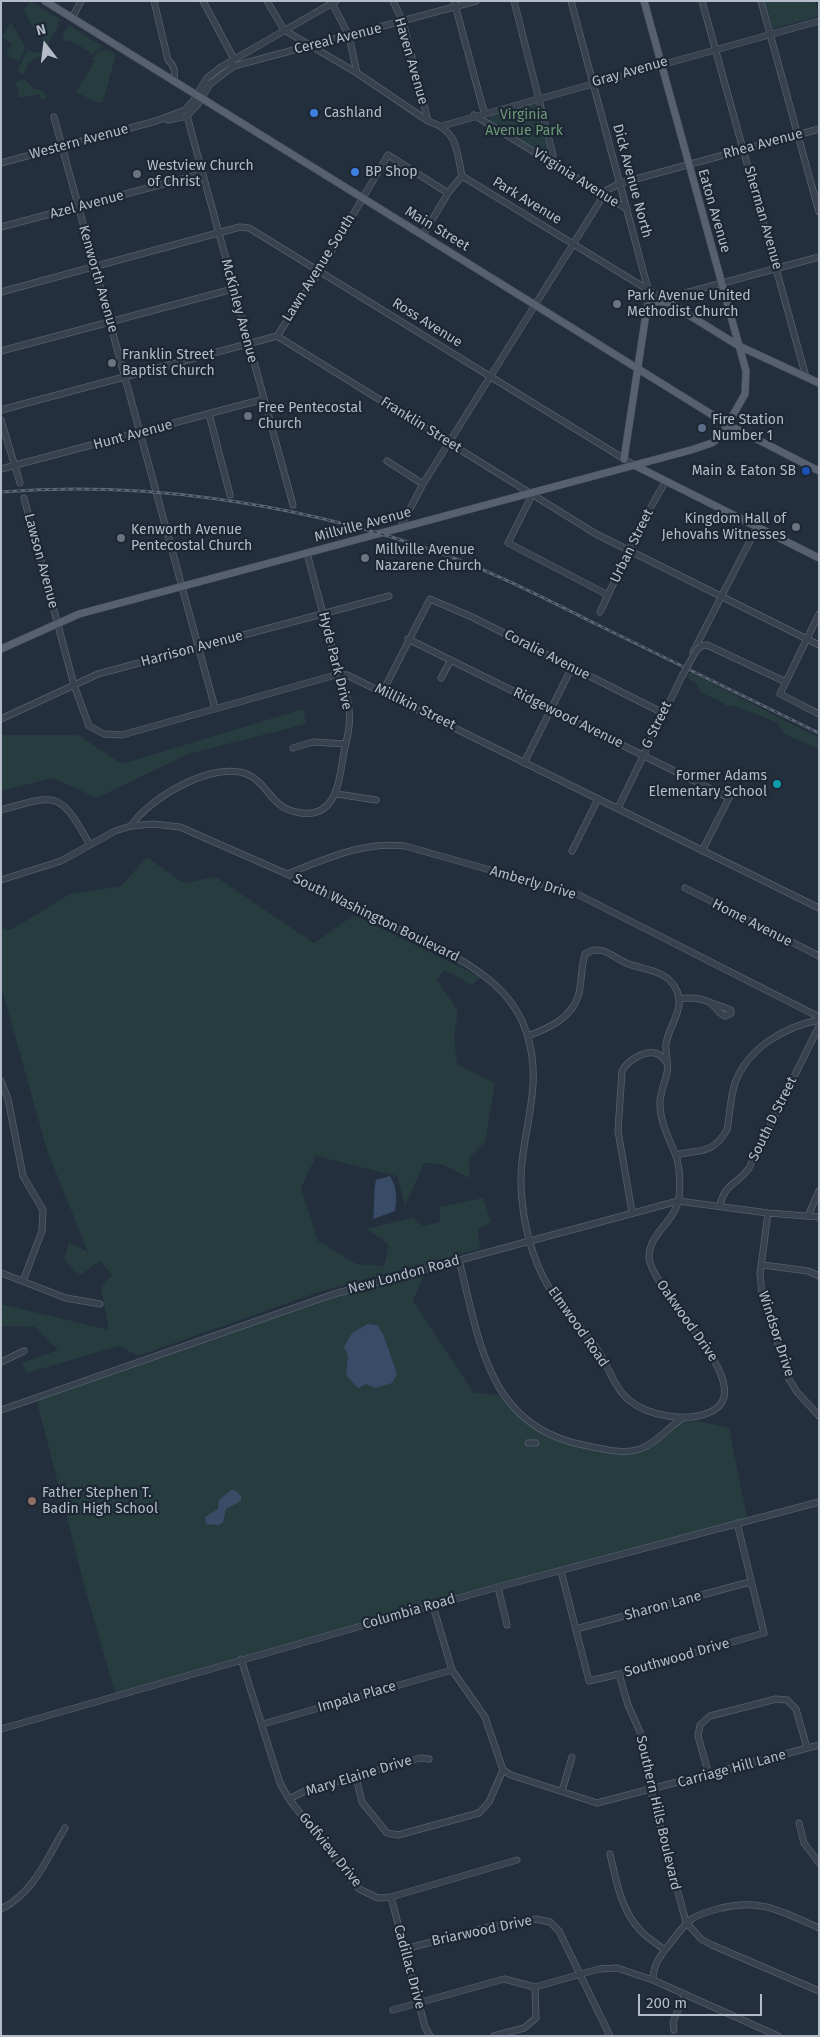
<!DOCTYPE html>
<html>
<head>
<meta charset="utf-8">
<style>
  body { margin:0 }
  #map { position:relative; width:820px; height:2037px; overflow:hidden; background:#242f3e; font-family:"Fira Sans",sans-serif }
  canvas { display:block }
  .frame { position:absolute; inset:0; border:2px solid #b4bcc9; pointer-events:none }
  .north { position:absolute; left:20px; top:20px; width:50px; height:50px; -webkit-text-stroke:4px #1d2633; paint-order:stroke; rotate:345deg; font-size:14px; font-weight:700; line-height:20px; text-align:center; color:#b4bcc9 }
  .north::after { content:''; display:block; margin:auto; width:18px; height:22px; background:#b4bcc9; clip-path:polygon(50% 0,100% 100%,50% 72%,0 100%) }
  .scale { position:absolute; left:638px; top:1994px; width:124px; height:22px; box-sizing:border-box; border:2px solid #b4bcc9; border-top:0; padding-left:6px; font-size:15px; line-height:18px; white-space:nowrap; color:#b4bcc9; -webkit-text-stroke:4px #1d2633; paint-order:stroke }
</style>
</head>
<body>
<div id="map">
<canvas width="820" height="2037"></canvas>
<div class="frame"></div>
<div class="north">N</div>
<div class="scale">200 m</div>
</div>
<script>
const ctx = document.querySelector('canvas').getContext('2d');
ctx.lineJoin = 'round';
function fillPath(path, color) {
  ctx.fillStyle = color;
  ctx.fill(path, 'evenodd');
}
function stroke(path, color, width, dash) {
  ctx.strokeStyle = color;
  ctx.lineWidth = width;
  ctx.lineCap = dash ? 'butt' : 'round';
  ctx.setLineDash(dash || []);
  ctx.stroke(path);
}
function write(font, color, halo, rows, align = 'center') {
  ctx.font = font + ' "Fira Sans",sans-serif';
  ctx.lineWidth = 4.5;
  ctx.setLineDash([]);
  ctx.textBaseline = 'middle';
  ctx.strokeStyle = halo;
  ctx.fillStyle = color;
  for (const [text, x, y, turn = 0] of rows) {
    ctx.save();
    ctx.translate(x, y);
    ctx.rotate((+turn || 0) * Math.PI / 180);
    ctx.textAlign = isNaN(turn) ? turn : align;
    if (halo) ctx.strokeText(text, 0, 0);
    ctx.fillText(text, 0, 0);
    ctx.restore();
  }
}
fillPath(new Path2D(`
  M30 1 61 20 57 24H60L51 38 46 52 29 63 24 74 17 71 28 49 34 53C56 53 43 39 37 32 31 26 28 17 24 10Z
  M765 1H815L819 16 773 29Z
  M11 22 25 47 19 62 6 54 12 44 2 37Z
  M69 25 103 47 89 56 90 52 70 40 68 42 64 41 63 34Z
  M107 49 116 54 103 102 98 103 76 92 95 61 92 59 98 52Z
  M25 79 34 89 44 91 46 98 41 99 39 94 19 98 16 82Z
  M535 101 538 103 550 148 546 154 542 155 490 123V114Z
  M690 672 819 738V749L784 734 778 723 736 706H726L723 702 701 693 698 686 687 677Z
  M303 709 306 724 188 754 97 798 53 778 1 791V735H78L122 764Z
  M147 857 183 883 216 877 314 943 354 915 480 977 472 985 444 970 437 980 458 1011 454 1037 457 1064 495 1083 485 1142 469 1158 470 1178 441 1164 424 1163 405 1206 397 1176 316 1156 301 1188 318 1241 356 1264 384 1266 389 1245 367 1229 413 1217 423 1226 440 1222V1207L483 1198 491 1222 478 1230 480 1249 322 1291 138 1356 119 1346 27 1373 22 1363 58 1350 35 1327 1 1326V1304L109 1330 101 1288 112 1275 100 1261 79 1276 64 1259 69 1242 88 1252 47 1150 1 986V928L11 930 70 894 121 886Z
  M427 1269 413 1301 474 1393 503 1395 545 1433 608 1450 640 1449 683 1418 729 1428 748 1521 116 1696 86 1592 36 1398 294 1307Z`), '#263c3f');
fillPath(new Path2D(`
  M390 1176C397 1188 397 1197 395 1211L373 1219C375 1206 373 1192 376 1180Z
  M368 1324 377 1325 383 1334 397 1374 392 1383 375 1388 366 1384 358 1388 346 1375 348 1356 344 1347 352 1333Z
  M231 1490H235L241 1496V1501L226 1509 223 1522 219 1525 206 1524 205 1517 218 1509 219 1500Z`), '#394c67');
const minor = new Path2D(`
  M154 1 168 60C175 66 175 72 174 81
  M203 1 234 59
  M267 1 284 30 357 73 428 121C458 131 456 148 462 176L668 302
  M331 1 349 36 357 73
  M393 1 403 22 428 121
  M454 1 484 112
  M514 1 553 155 551 163
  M571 1 648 289 647 307
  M702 1 806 377
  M761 1 819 212
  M72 18 81 1
  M474 115 627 209
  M187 116 293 505
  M54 117 215 708
  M168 120 187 116 198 104 210 84 234 66 476 1
  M442 126 819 21
  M1 163 156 121 185 110 193 101 207 78 221 67 336 1
  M1 227 201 174
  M423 235 448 193 462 176
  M1 292 240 227 249 228 634 465
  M663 299 819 257
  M277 336 320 271 388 155 448 193
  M1 351 233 289
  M1 410 277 336 596 534 819 645
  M209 414 230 495
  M1 420 20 483
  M387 461 423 484
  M1 469 264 399
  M531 493 530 499 508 543 608 595
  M24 498 74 685 89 726 104 734 122 735 339 674 347 675 819 908
  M400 528 423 484 607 190 621 183 819 129
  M600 612C621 568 640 523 666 481
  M819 614 780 694 819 714
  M408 639 729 798 702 851
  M701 646 707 645 786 682
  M693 652 757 527
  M441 678 451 660
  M383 691 430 599 472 617 663 713
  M1 719 98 674 389 596
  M293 748 313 742 346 744
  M524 763 572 667
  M337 794 376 800
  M618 808 682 676
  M1 810C59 793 60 792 90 845
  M131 826C149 798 215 759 249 775 268 784 271 807 296 812 337 822 339 780 344 752 347 739 351 724 349 710 348 696 341 681 337 667 327 629 317 591 307 553
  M572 851 598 799
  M287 874C326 859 363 841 405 846L579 895 819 1017
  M1 880 61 861 115 831 131 826 153 824 180 827 287 874 464 962C493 980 517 1001 527 1034 546 1094 515 1141 522 1200 525 1233 536 1271 556 1298 569 1317 587 1333 599 1352 609 1368 615 1389 630 1401 649 1416 686 1422 708 1413 767 1391 650 1291 649 1257 649 1234 673 1223 678 1202 681 1191 680 1167 676 1156 669 1138 659 1120 660 1101 661 1090 665 1082 667 1073 669 1063 665 1053 666 1044 669 1025 686 1008 676 989 667 970 644 970 626 963 612 957 601 943 585 954 581 967 582 980 579 993 573 1018 549 1028 528 1036
  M685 888 819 956
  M679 999C688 997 701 998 709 1002 716 1006 718 1013 725 1016L731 1013V1010L709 1002
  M1 1081 8 1099 23 1176 43 1210 42 1231 23 1281
  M676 1155C700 1149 712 1155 727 1130 730 1115 730 1098 735 1083 748 1048 784 1027 819 1020
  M720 1205C725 1183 737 1185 749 1168L819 1026
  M632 1212 618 1131 622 1071C627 1061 645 1049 658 1054 661 1056 665 1060 667 1063
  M768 1213 760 1274 762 1294 789 1379 797 1392 819 1416
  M808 1216 819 1191
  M459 1260C480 1343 488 1429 588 1446 604 1449 624 1455 640 1449 657 1443 668 1427 683 1418
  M763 1265 808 1271 819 1276
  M1 1273 66 1298 100 1304
  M1 1362 24 1351
  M1 1410 334 1294 678 1201 768 1213 819 1217
  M528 1443H536
  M561 1571 589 1681 619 1674 764 1633 737 1523
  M498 1587 507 1625
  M433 1606 452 1670 485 1717 503 1770
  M576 1629 746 1583 750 1584
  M241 1659 280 1783 289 1799 359 1889 378 1898 391 1897 517 1860
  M619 1674 628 1705 640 1732 651 1791 686 1922 701 1939 712 1945 819 1991
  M263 1724 452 1670
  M1 1729 498 1587 819 1502
  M503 1770 511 1775 597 1803 819 1745
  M709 1775 698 1736 700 1725 710 1716 776 1699 787 1700 796 1709 807 1748
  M356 1777 362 1802 387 1833 398 1835 479 1813 489 1802 503 1770
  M562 1791 572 1757
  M289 1799 305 1791 420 1758 429 1759
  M799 1823 804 1843 819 1863
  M610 1854C616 1880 621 1910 640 1930 647 1938 657 1944 665 1950
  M391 1897 425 2027 430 2036
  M1 1909C34 1893 47 1858 65 1828
  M405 1949 489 1927 517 1924 536 1919 550 1922 559 1931 610 2036
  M653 1980C653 1963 662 1954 672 1941 690 1917 692 1916 721 1908 762 1898 782 1912 819 1928
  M393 2010 504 1979 535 1987 599 1969 617 1968 653 1980 778 2036
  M674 2030 673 2022 684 1996
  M494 2036 524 2028 536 2018 535 1987`);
const major = new Path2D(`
  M45 1 727 424 819 471
  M624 459 647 307C654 300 662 301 671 304L739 346 819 383
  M634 465 819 558
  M1 649 79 614 691 450 712 443 721 436 745 394 746 371 644 1`);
stroke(minor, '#565f6c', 7);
stroke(major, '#414a57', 8);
stroke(minor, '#38414e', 5.5);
stroke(major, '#56606e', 7);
const rail = new Path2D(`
  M1 492C141 481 284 502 417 545 480 565 538 595 596 624 671 660 745 697 819 733`);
stroke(rail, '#5a6575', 3);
stroke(rail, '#1d2633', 1, [4]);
const minorBridge = new Path2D(`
  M682 676 696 651 701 646`);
stroke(minorBridge, '#565f6c', 7, []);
stroke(minorBridge, '#38414e', 5.5);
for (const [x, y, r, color] of [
  [314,113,5,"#3f7fe0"],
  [355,172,5,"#3f7fe0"],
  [137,174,5,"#6b7280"],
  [617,304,5,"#6b7280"],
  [112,363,5,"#6b7280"],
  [248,416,5,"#6b7280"],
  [702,428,5,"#5c6f8a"],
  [806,471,5,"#1a4fb4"],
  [796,527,5,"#6b7280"],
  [121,538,5,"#6b7280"],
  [365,558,5,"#6b7280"],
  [777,784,5,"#0f9aa8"],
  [32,1501,5,"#8d6e63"]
]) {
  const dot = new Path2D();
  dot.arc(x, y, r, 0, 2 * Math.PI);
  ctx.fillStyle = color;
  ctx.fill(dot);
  stroke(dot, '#1d2633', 2);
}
write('14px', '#b4bcc9', '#1d2633', [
  ["Cereal Avenue",338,39,-14],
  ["Haven Avenue",411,61,74],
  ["Gray Avenue",630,72,-16],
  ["Western Avenue",79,142,-15],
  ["Rhea Avenue",763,144,-15],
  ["Virginia Avenue",576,178,32],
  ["Dick Avenue North",632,181,75],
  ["Park Avenue",527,201,31],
  ["Azel Avenue",87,205,-15],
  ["Eaton Avenue",714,211,74],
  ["Sherman Avenue",763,218,74],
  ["Main Street",437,229,31],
  ["Lawn Avenue South",319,268,-58],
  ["Kenworth Avenue",98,279,74],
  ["McKinley Avenue",239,311,75],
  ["Ross Avenue",427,323,32],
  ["Franklin Street",421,425,32],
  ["Hunt Avenue",133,435,-15],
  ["Millville Avenue",363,525,-15],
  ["Urban Street",632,546,-64],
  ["Lawson Avenue",41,561,75],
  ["Harrison Avenue",192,649,-15],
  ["Coralie Avenue",547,655,27],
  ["Hyde Park Drive",335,661,76],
  ["Millikin Street",415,707,26],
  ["Ridgewood Avenue",568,718,26],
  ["G Street",657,725,-64],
  ["Amberly Drive",533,883,16],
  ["South Washington Boulevard",376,918,26],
  ["Home Avenue",752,923,27],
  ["South D Street",773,1119,-64],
  ["New London Road",404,1275,-15],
  ["Oakwood Drive",687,1321,55],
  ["Elmwood Road",578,1327,55],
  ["Windsor Drive",776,1334,72],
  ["Sharon Lane",663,1606,-15],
  ["Columbia Road",409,1612,-16],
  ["Southwood Drive",677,1658,-16],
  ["Impala Place",357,1697,-16],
  ["Carriage Hill Lane",732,1769,-15],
  ["Mary Elaine Drive",359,1776,-17],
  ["Southern Hills Boulevard",658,1813,77],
  ["Golfview Drive",330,1850,51],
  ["Briarwood Drive",482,1931,-12],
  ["Cadillac Drive",409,1967,75]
]);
write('14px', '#b4bcc9', '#1d2633', [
  ["Cashland",324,113],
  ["Westview Church",147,166],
  ["of Christ",147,182],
  ["BP Shop",365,172],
  ["Park Avenue United",627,296],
  ["Methodist Church",627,312],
  ["Franklin Street",122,355],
  ["Baptist Church",122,371],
  ["Free Pentecostal",258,408],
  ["Church",258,424],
  ["Fire Station",712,420],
  ["Number 1",712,436],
  ["Main & Eaton SB",796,471,"right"],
  ["Kingdom Hall of",786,519,"right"],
  ["Jehovahs Witnesses",786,535,"right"],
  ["Kenworth Avenue",131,530],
  ["Pentecostal Church",131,546],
  ["Millville Avenue",375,550],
  ["Nazarene Church",375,566],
  ["Former Adams",767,776,"right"],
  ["Elementary School",767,792,"right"],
  ["Father Stephen T.",42,1493],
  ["Badin High School",42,1509]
], 'left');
write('14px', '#6b9a76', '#1d2633', [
  ["Virginia",524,115],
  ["Avenue Park",524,131]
]);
</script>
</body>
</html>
